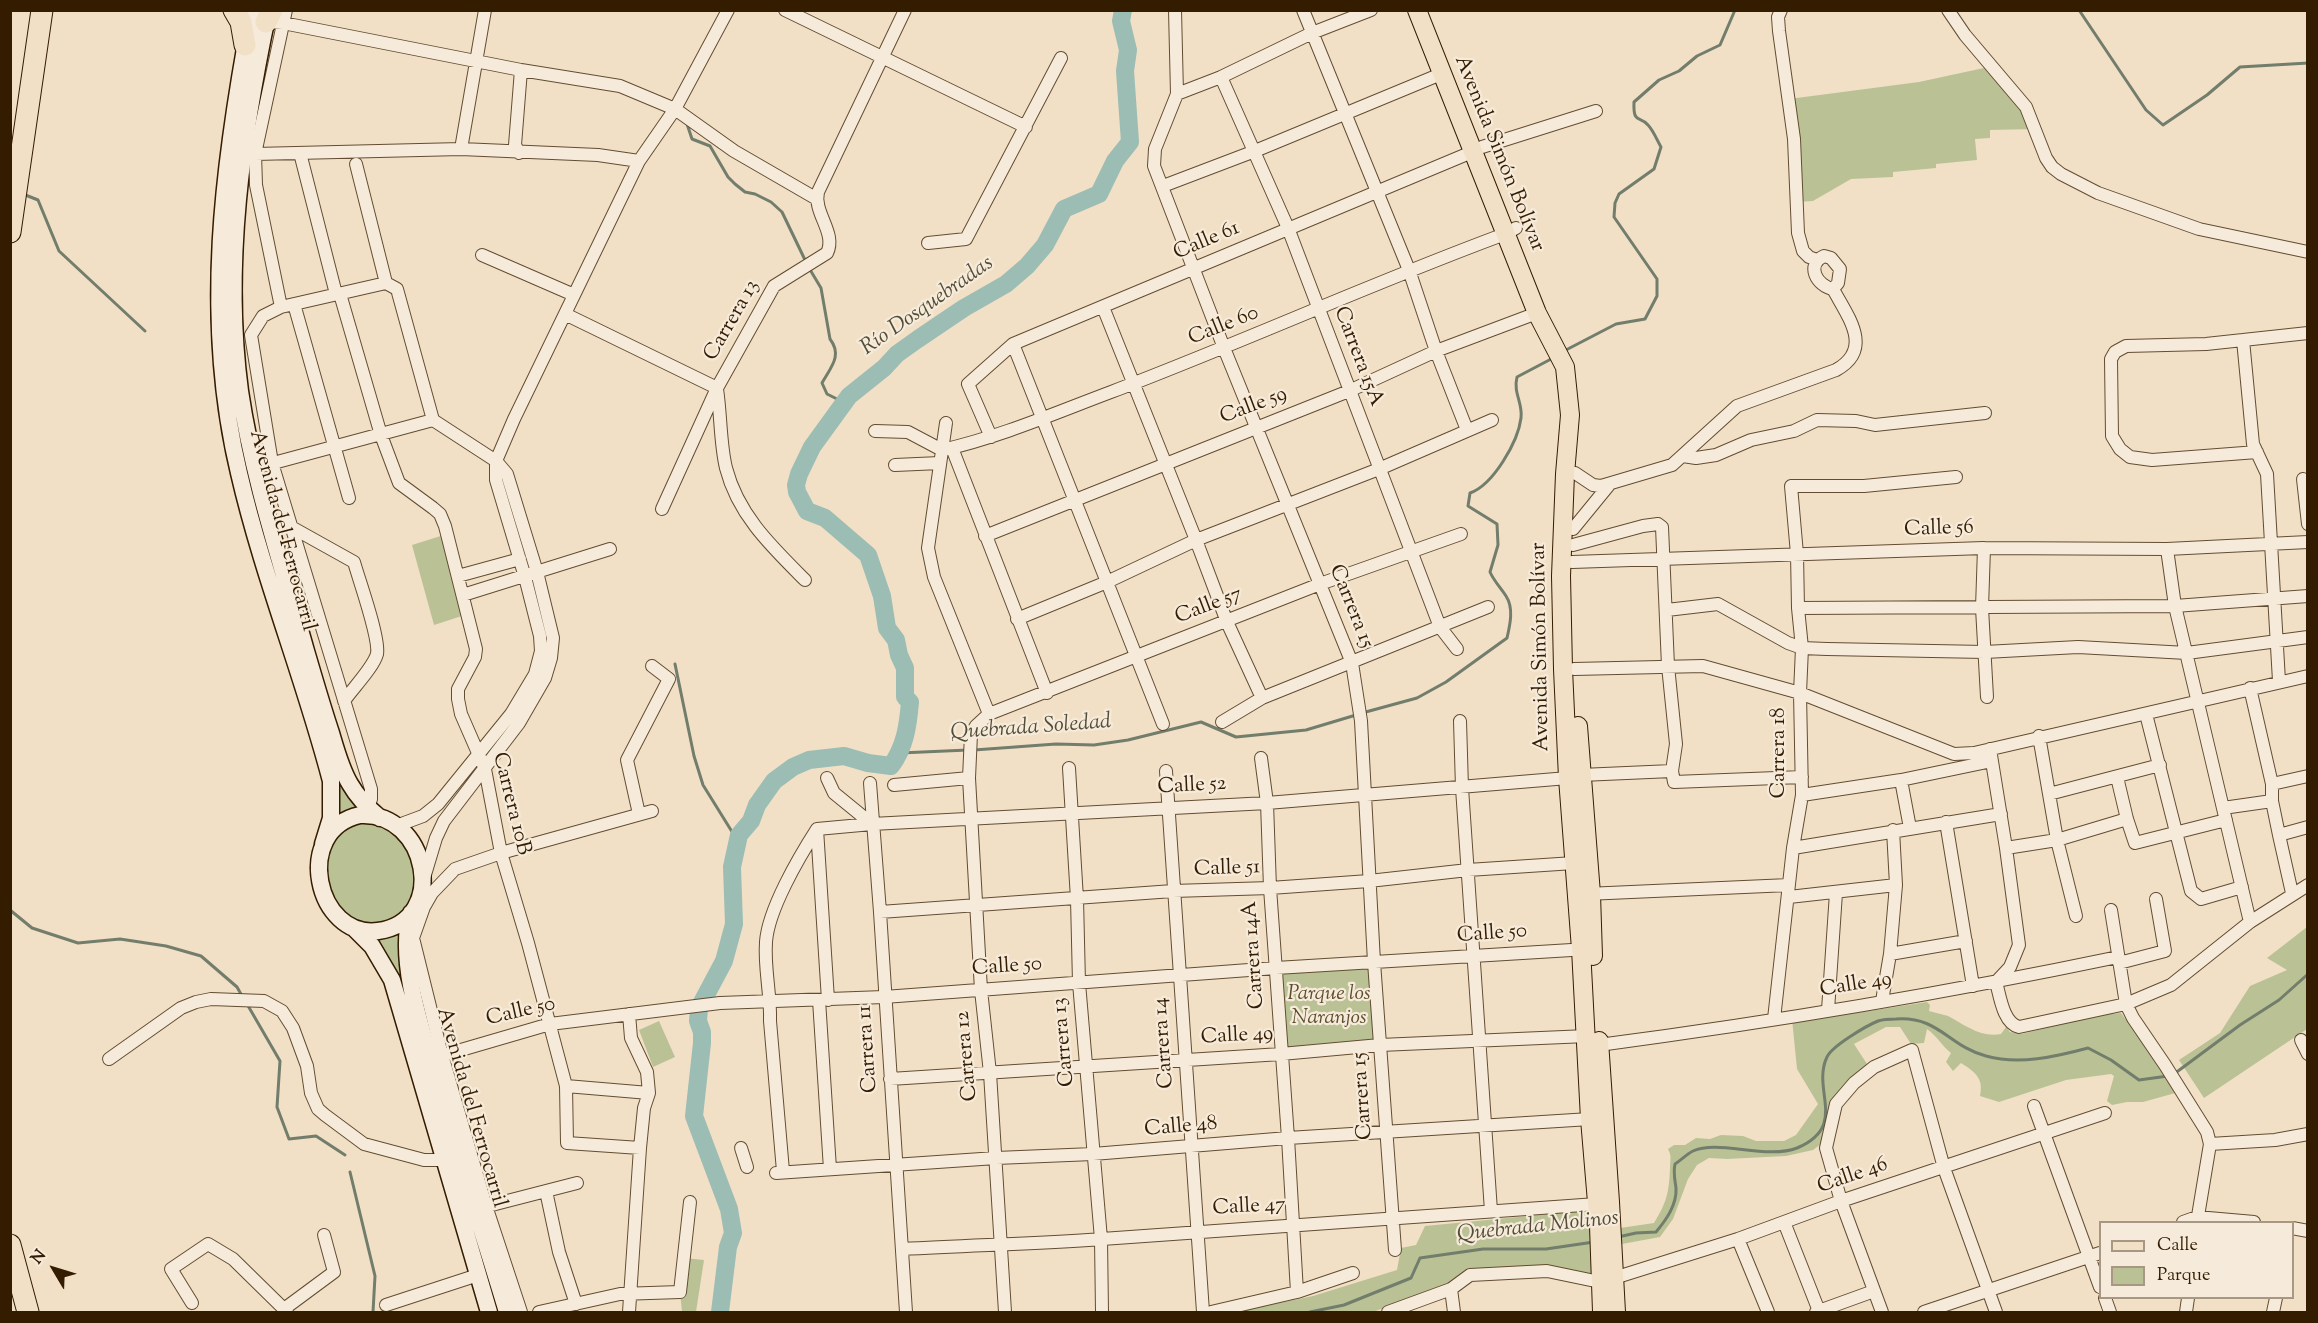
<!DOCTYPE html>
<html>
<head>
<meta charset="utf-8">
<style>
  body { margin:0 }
  #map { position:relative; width:2318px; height:1323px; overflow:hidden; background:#f1e0c6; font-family:"Sorts Mill Goudy",serif }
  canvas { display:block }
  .frame { position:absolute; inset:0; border:12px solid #341c00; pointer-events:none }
  .legend { position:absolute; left:2099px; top:1221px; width:195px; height:78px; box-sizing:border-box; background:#f6ebda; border:2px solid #a89883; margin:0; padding:8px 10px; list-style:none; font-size:18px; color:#341c00 }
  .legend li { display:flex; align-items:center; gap:12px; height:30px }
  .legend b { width:30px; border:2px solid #a89883 }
  .north { position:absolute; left:24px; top:1239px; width:60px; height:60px; -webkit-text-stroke:4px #f6ebda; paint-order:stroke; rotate:308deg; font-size:16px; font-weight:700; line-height:24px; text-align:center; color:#341c00 }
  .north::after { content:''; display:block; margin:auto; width:21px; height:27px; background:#341c00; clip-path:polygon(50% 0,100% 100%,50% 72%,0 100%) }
</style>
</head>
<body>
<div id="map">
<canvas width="2318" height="1323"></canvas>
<div class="frame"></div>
<ul class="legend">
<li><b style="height:8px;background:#f1e0c6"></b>Calle</li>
<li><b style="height:16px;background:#bac295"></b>Parque</li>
</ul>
<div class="north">N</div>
</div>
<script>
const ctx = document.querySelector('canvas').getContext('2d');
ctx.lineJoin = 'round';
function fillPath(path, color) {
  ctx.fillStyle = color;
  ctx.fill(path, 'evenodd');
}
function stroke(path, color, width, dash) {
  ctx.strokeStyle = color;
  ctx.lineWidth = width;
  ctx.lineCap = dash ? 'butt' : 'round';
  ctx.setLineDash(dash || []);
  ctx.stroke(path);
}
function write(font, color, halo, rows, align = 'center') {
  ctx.font = font + ' "Sorts Mill Goudy",serif';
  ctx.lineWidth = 4.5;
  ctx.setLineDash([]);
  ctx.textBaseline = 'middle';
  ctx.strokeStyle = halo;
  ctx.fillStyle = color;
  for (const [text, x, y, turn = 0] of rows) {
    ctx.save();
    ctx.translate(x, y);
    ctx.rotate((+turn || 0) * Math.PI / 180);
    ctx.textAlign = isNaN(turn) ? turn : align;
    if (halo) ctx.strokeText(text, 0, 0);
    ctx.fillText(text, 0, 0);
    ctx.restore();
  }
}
fillPath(new Path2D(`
  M1993 66 2036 129 1990 130V138L1975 139 1977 160 1936 164V168L1893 172V177L1851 179 1813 201 1797 202 1789 99 1919 82Z
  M447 534 468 614 434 625 412 545Z
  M339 760 344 774 412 842 430 1059 392 980 323 892Z
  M2307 927V1029L2204 1098 2179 1060 2220 1033 2250 986 2287 970 2267 958Z
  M1374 962 1380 1045 1281 1054 1276 968Z
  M1927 1002 1930 1005 1929 1011C1935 1013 1942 1014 1948 1016 1965 1025 1981 1038 2001 1034L2006 1027 2010 1032 2022 1034 2091 1016 2121 1013 2179 1092 2143 1102H2127L2112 1105 2107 1101 2114 1076 2111 1074 2066 1080 1999 1102 1980 1096C1984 1078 1975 1072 1961 1063L1953 1071 1946 1062 1951 1053C1942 1046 1938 1037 1927 1029L1924 1043 1911 1044 1900 1027H1886L1854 1044 1869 1067 1853 1079 1821 1144 1813 1150 1786 1156 1727 1159 1709 1158 1697 1165 1688 1179 1673 1219 1660 1237 1622 1244 1620 1228 1654 1223C1667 1202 1669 1192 1670 1168 1670 1159 1672 1157 1668 1149L1674 1145H1685L1696 1138 1710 1139 1721 1135 1743 1136 1756 1141H1784L1796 1135 1818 1104 1797 1069 1792 1019 1843 1015Z
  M659 1021 675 1057 653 1067 639 1030Z
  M1590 1210 1600 1275 1548 1266 1468 1270 1449 1283 1373 1312H1235L1313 1296 1397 1270 1401 1248 1416 1245 1425 1226Z
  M685 1258 704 1260 696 1312H682L680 1292Z`), '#bac295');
stroke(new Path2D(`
  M2079 10 2146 110 2163 125 2207 95 2240 67 2308 63
  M687 124 692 139 710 146 728 177 735 184 745 192 755 194 771 202 782 212 806 262
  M23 194 38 200 59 251 145 331
  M809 268 821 288 830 339C843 356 830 368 822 383L827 394 837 399 841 404
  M1564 351 1616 324 1645 319 1657 296V279L1614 217 1615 203 1619 194 1654 169 1661 147C1657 140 1653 130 1648 125 1640 115 1633 125 1634 102L1659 80 1679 71 1697 56 1720 45 1735 10
  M675 664 694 756 703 785 739 843
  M1362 713 1417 698 1446 682 1507 638C1510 625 1514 608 1506 596 1500 587 1494 581 1490 572L1498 545 1497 524 1468 506 1470 493C1493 485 1518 442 1521 418 1523 403 1513 393 1517 377L1553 358
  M974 750 1056 744 1094 745 1128 740 1201 722 1236 737 1306 730 1356 715
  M900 753 968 750
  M10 910 32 928 78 943 120 939 166 946 201 956 237 987 242 996
  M247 1004 280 1061 277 1107 289 1139 316 1136 345 1155
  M2174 1074 2240 1025 2279 1000 2308 974
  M350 1172 375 1276 373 1312
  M1618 1237 1636 1233 1656 1232C1666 1220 1677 1205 1676 1188 1675 1180 1673 1173 1675 1164 1681 1160 1687 1154 1693 1151 1718 1139 1766 1160 1797 1148 1849 1126 1811 1090 1827 1057 1832 1046 1866 1026 1878 1021 1884 1019 1890 1019 1896 1019 1939 1016 1948 1046 1986 1056 2019 1065 2055 1057 2088 1048L2111 1060 2139 1080 2168 1076
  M1310 1312 1344 1305 1411 1278 1420 1258 1483 1249H1546L1594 1242`), '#727d6c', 3);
stroke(new Path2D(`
  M720 1312 728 1247 733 1233 729 1209 694 1116 702 1043V1032L698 1021 699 1008 724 961 734 924 732 867 739 835 751 821 757 805 774 781 793 767 809 760 844 756 868 763 891 766C905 747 908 726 910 702L905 697V668L899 655 896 640 887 628 882 596 868 555 825 518 807 511 797 492 796 485 799 474 812 447 849 396 884 368 897 354 918 339 964 308 1006 284 1027 266 1045 245 1064 209 1099 194 1115 161 1130 142 1125 71 1128 50 1121 21 1123 10`), '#9bbdb4', 18);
const street = new Path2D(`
  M785 10 1026 127
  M1175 10 1177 94 1155 149 1154 166 1224 348 1352 663 1361 721 1374 962 1395 1250
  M1303 10 1409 270 1436 351 1467 430
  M1781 10 1778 17 1779 31 1794 139 1798 233 1803 251 1809 257 1817 260
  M1948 10 1965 35 2026 107 2046 158 2052 167 2061 174 2098 193 2199 229 2308 252
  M266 22 283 23 521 70 620 86 675 109 734 151 817 199
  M1221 77 1288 228 1440 627 1457 649
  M1177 94 1221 77 1312 33 1371 10
  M1482 147 1596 111
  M461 149 485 10
  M300 153 336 294
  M519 153 515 145 521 70
  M255 154 461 149 598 155 639 161
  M356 164 386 283
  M1163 186 1255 151 1441 74
  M928 243 966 239 1061 58
  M482 255 574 295
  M386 283 397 289 433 420 496 461 507 474 537 572 553 638 551 658 545 678 519 723 444 821 436 838 424 878
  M340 294 381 435 399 483 433 508 440 514 445 526 476 649 475 657 458 689V699L461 714 485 769 501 853 528 943 566 1086 567 1143 640 1148
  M294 304 349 498
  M281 307 256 185 255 154 286 10
  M1103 307 1196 540 1227 622 1262 698
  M565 314 717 388
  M2243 340 2253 444 2267 474 2279 681
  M1013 344 1163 724
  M717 389C721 415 720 443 726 468 738 515 772 547 805 580
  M946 423 928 548 934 577 989 714
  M875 431 908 432 942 450C1000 437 1055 413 1111 392 1243 342 1372 283 1505 234L1516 228
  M991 437 968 384 1013 344 1472 152
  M952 448 1047 693
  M2257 452 2152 460 2130 457 2120 449 2112 436 2111 359 2115 352 2126 346 2206 344 2308 333
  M1683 456 1696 458 1716 455 1751 440 1794 431 1817 420 1856 421 1875 425 1985 413
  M266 465 433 420
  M895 465 940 463
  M1575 473 1593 485 1601 486 1672 465 1737 406 1836 370C1874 349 1848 317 1833 289 1817 286 1805 265 1824 256L1831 258 1840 269 1838 283 1833 289
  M2303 479 2308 524
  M662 509 717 388 774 286 827 253C837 233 813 213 818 192L905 10
  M293 528 354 562C359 580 380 638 377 654 373 668 353 688 344 701
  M1573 529 1609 485
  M985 536 1349 391 1436 351 1537 313
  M1573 545 1643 526 1658 524 1662 527 1668 666 1676 744 1672 771 1674 782 1802 777
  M1984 548 1982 608 1987 697
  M2167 549 2175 606 2250 922
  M1572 562 1984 548 2167 549 2308 542
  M458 576 520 559
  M463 595 610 549
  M1798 608 2175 606 2308 596
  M1667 610 1718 604 1788 643 1802 648 1827 649 1985 652 2078 647 2187 653 2308 637
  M1017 619 1107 582 1196 540 1379 469 1492 420
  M1574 669 1703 666 1800 693 1954 754 1974 753 2308 676
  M2250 688 2272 784V801L2279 835 2292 893
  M2146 714 2191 891 2201 899 2242 887
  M1460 721 1462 788 1491 1211
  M1222 722 1262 698 1488 607
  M2039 736 2057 840 2076 916
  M1990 749 2006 848 2019 945 2010 967 1996 982
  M1261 758 1267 803 1270 888 1288 1138 1297 1292
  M1069 768 1077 899 1079 983 1101 1239 1102 1312
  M1166 771 1203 1312
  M1581 775 1672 771
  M2117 777 2127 819 2135 843 2226 820
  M827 778 834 793 872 824
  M1901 780 1910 828
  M870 783 880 912 906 1312
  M2272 784 2308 776
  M894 785 969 778
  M2049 794 2160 765
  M1802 795 1901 780 1992 761
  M368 808 371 799V789L272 463 251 335 263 316 281 307 386 283
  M2223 808 2272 801
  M639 814 627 760 669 679 652 666
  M1946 822 1973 986
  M396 826 423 816 438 804 511 714 535 674 541 651 540 636 525 577 496 480V461L514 419 639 161 675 109 728 10
  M817 829 872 824 1267 803 1568 778
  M817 829 828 1000
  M2279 835 2308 827
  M1793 848 2001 814
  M2006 848 2057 840 2127 819
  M1586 894 1789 885
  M1789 897 1896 885
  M2111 910 2126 1004 2133 1018 2165 1065 2207 1132 2210 1144 2197 1222
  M880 912 1173 891 1270 888 1369 881 1468 870 1574 863
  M1890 954 1966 941
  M2119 963 2165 951 2156 899
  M1996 982C2000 996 2003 1023 2019 1027L2126 1004 2171 985 2250 922 2308 885
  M819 1000 830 1169
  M1882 1001 1890 954 1896 885 1893 830
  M1828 1010 1836 893
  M629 1014 631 1038 647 1072 649 1093 644 1108 640 1148 629 1312
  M1774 1019 1793 848 1802 795 1800 693 1802 648 1798 608 1797 554 1791 486H1864L1956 477
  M2301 1040 2308 1054
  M1599 1045C1773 1022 1946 993 2118 957
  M109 1059 181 1008 196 1002 211 999 264 1001 282 1011 293 1028 307 1066 311 1093 318 1109 325 1115 364 1144 424 1160H445
  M430 1059 550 1024 720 1003 884 997 1276 968 1588 949
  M890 1079 1281 1054 1380 1045 1587 1036
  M566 1086 649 1093
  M2034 1106 2100 1287
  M2210 1144 2275 1140 2308 1134
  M741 1148 747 1167
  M783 1171 770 1021C771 994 764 969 766 942 768 910 799 857 817 829
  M776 1173 996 1158 1093 1154 1288 1138 1590 1119
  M546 1191 559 1252 576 1304
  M480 1208 577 1183
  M1784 1222 1819 1311
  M2183 1222 2197 1217 2254 1222
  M2292 1228 2308 1231
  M1738 1239 1768 1312
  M903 1249C969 1245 1036 1244 1102 1239 1267 1226 1432 1215 1597 1204
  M1614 1278 1738 1239 1841 1201 2105 1113
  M1451 1289 1454 1312
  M2105 1298 2110 1312
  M192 1303 171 1269 208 1244 233 1259 287 1312
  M386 1305 478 1275
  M284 1309 334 1272 324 1235
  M521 1312 486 1206 442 1055 413 938 424 907 432 893 455 869 501 853 652 811
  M539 1312 620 1294 680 1292 690 1202
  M1005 1312 990 1073 981 990 969 778 971 734 976 726 989 714 1320 584 1461 534
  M1211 1312 1297 1292 1353 1273
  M1388 1312 1451 1289 1470 1275 1547 1271 1600 1282
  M1816 1312 1874 1291
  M1882 1312 1841 1201 1826 1148 1836 1104 1854 1083 1874 1067 1912 1050 1944 1168 1996 1312
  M1924 1312 2100 1253
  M2186 1312 2188 1298
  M2273 1312 2276 1298`);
const secondary = new Path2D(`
  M252 10C223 164 202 319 239 473 263 577 304 677 331 781V818L323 844
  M268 12C242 136 223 265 240 391 253 479 282 565 306 651 314 678 322 706 331 733 336 750 341 769 350 784 358 798 368 808 380 818
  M360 815C428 811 450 921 378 931 316 939 292 830 360 815Z
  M411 913C396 964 426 1042 440 1092 461 1166 485 1239 507 1312
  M355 929 372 946 392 980 489 1312`);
const primary = new Path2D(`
  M1417 10 1537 313 1565 367 1570 415 1565 474 1561 576 1563 669 1568 778 1581 949 1590 1119 1599 1226 1602 1312
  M1578 726 1591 894 1593 956
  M1599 1041 1610 1202 1616 1312`);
const highway = new Path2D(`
  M234 10 241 22 245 45
  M266 22 272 10
  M10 232 42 10
  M10 1245 28 1312`);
stroke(street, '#634d32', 14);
stroke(secondary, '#341c00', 19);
stroke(primary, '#341c00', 20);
stroke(highway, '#341c00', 23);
stroke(street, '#f6ebda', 12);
stroke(secondary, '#f6ebda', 16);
stroke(primary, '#f1e0c6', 18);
stroke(highway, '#f1e0c6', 21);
write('21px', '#341c00', '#f6ebda', [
  ["Avenida Simón Bolívar",1498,154,68],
  ["Calle 61",1207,242,-23],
  ["Carrera 13",733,321,-60],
  ["Calle 60",1224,327,-22],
  ["Carrera 15A",1357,357,69],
  ["Calle 59",1254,407,-21],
  ["Calle 56",1939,530,-2],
  ["Avenida del Ferrocarril",281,531,75],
  ["Calle 57",1209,607,-21],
  ["Carrera 15",1350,607,68],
  ["Avenida Simón Bolívar",1542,647,-91],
  ["Carrera 18",1780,753,-90],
  ["Calle 52",1192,787,-3],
  ["Carrera 10B",510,804,76],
  ["Calle 51",1227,870,-2],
  ["Calle 50",1492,935,-4],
  ["Carrera 14A",1255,955,-94],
  ["Calle 50",1007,968,-4],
  ["Calle 49",1856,986,-9],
  ["Calle 50",521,1013,-13],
  ["Calle 49",1237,1037,-3],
  ["Carrera 13",1065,1042,-95],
  ["Carrera 14",1165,1043,-94],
  ["Carrera 11",869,1049,-94],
  ["Carrera 12",968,1056,-95],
  ["Carrera 15",1364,1096,-94],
  ["Avenida del Ferrocarril",470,1108,74],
  ["Calle 48",1181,1128,-5],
  ["Calle 46",1853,1177,-19],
  ["Calle 47",1249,1208,-3]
]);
write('italic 21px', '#5c4e2d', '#f6ebda', [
  ["Parque los",1329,995],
  ["Naranjos",1329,1019]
]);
write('italic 22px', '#534c36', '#f6ebda', [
  ["Río Dosquebradas",928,307,-35],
  ["Quebrada Soledad",1031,729,-4],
  ["Quebrada Molinos",1538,1228,-6]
]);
</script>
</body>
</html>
